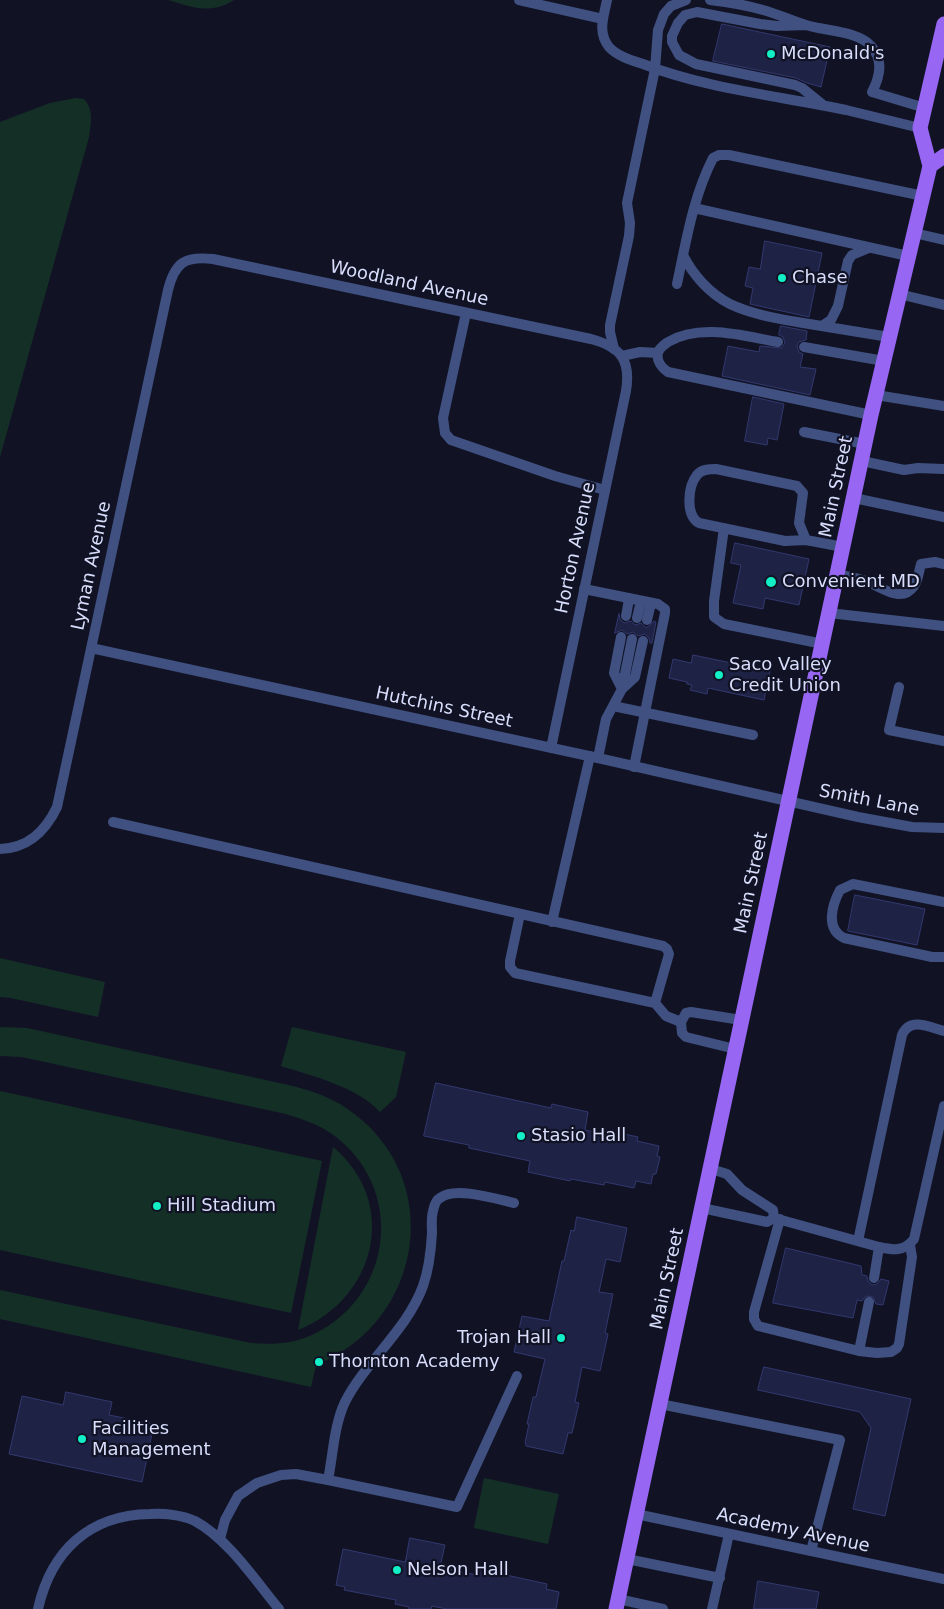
<!DOCTYPE html>
<html>
<head>
<meta charset="utf-8">
<style>
  body { margin:0 }
  canvas { display:block; background:#111325 }
</style>
</head>
<body>
<canvas width="944" height="1609"></canvas>
<script>
const ctx = document.querySelector('canvas').getContext('2d');
ctx.lineJoin = 'round';
function fillPath(path, color) {
  ctx.fillStyle = color;
  ctx.fill(path, 'evenodd');
}
function stroke(path, color, width, dash) {
  ctx.strokeStyle = color;
  ctx.lineWidth = width;
  ctx.lineCap = dash ? 'butt' : 'round';
  ctx.setLineDash(dash || []);
  ctx.stroke(path);
}
function write(font, color, halo, rows, align = 'center') {
  ctx.font = font + ' "DejaVu Sans",sans-serif';
  ctx.lineWidth = 4.5;
  ctx.setLineDash([]);
  ctx.textBaseline = 'middle';
  ctx.strokeStyle = halo;
  ctx.fillStyle = color;
  for (const [text, x, y, turn = 0] of rows) {
    ctx.save();
    ctx.translate(x, y);
    ctx.rotate((+turn || 0) * Math.PI / 180);
    ctx.textAlign = isNaN(turn) ? turn : align;
    if (halo) ctx.strokeText(text, 0, 0);
    ctx.fillText(text, 0, 0);
    ctx.restore();
  }
}
fillPath(new Path2D(`
  M168 0H234C210 15 192 7 168 0Z
  M76 98 84 99C94 110 91 123 89 137L0 457V122L50 103Z
  M0 958 105 982 98 1017 11 998 0 997Z
  M0 1027 27 1028 293 1086C312 1091 330 1097 346 1108 446 1174 426 1321 316 1365L311 1387 0 1319V1290L251 1343C272 1345 294 1344 314 1334 395 1295 405 1186 332 1134 318 1124 302 1119 286 1114L22 1057 0 1056Z
  M292 1027 406 1052 396 1097 380 1112C358 1087 312 1076 281 1066Z
  M0 1091 322 1161 291 1313 0 1250Z
  M333 1147C400 1203 376 1299 298 1330Z
  M484 1478 559 1494 548 1544 474 1528Z`), '#142f26');
const building = new Path2D(`
  M722 24 830 47 821 87 807 83 796 78 713 61Z
  M765 241 822 253 809 317 750 304 753 288 745 286 749 267 760 269Z
  M781 326 807 331 806 340 799 342 797 346 799 352 803 354 800 367 816 369 810 395 722 376 728 346 759 352 760 346 781 348 785 343 783 337 779 335Z
  M753 397 784 404 777 440 768 438 767 445 745 441Z
  M735 543 809 559 799 605 765 598 763 609 733 603 741 565 731 563Z
  M619 614 620 619 624 623 631 621 635 625 641 623 645 627H648L654 621 656 622 652 643H650L649 638 645 634 638 636 633 632 627 634 622 630 615 633Z
  M693 655 770 671 764 700 708 688 707 694 690 690 692 685 687 684V682L669 678 673 659 691 663Z
  M855 895 925 909 917 945 848 931Z
  M436 1083 551 1108 552 1104 588 1112 585 1130 618 1137 620 1133 638 1137 637 1141 659 1146 657 1156 660 1157 656 1174H653L651 1184 636 1181 634 1188 605 1182 604 1185 571 1179 570 1181 528 1172 530 1161 469 1148V1145L424 1136Z
  M577 1217 627 1228 620 1262 606 1259 599 1292 613 1294 605 1333 608 1334 600 1371 582 1367 575 1402 579 1403 572 1433H568L563 1454 526 1446V1444L525 1443 529 1424H527L533 1397H536L545 1359 514 1352 522 1316 549 1321 562 1261H564L571 1230 574 1231Z
  M786 1248 861 1266 862 1275 867 1276 868 1281 872 1285 877 1284 881 1279 889 1281 883 1305 876 1304 873 1297 866 1296 862 1301 857 1300 853 1318 773 1303Z
  M764 1367 911 1399 885 1516 853 1509 871 1428 860 1412 758 1390Z
  M66 1392 112 1402 109 1415 154 1424 142 1482 9 1454 22 1396 63 1405Z
  M410 1538 445 1545 440 1567 477 1575 479 1569 547 1584 546 1589 559 1592 556 1609H447L432 1606 431 1609H409V1607L395 1604 396 1600 344 1590 345 1587 336 1585 343 1549 405 1562Z
  M758 1581 819 1592 816 1609H754Z`);
fillPath(building, '#1e2245');
stroke(building, '#32386f', 1);
stroke(new Path2D(`
  M519 0 603 19
  M607 0C604 16 597 32 609 47 617 56 631 60 643 64 707 89 779 96 846 110 871 116 896 122 920 128
  M710 0C727 2 746 5 763 10 778 14 792 21 806 25 825 31 858 31 871 46 884 60 880 77 872 92L925 108
  M806 25 777 26 760 24 697 12 685 15 678 23 672 36V42L679 55 696 64 795 85 802 88 823 105
  M694 208 908 256
  M914 233 944 240
  M683 255C693 275 710 294 730 304 751 314 775 318 797 322 828 327 859 332 889 337
  M677 284C686 242 693 197 713 158L719 155H729L923 196
  M899 294 944 305
  M466 313 443 418 445 433 451 440 555 476 605 490
  M822 326 831 320 838 306 848 261 852 255 869 248
  M778 342C743 336 701 323 668 342 664 345 659 348 658 353 656 361 662 368 668 372L871 415
  M804 347 884 361
  M614 349 610 332V325L629 236 630 223 627 203 655 69 658 30 664 14 671 6 686 0
  M622 356 640 352 658 353
  M876 395 944 406
  M804 432 865 444
  M862 461 904 470 918 468 944 469
  M854 498 944 517
  M724 528 714 601V617L724 624 823 644
  M806 540 799 523 803 493 797 486 716 469C710 469 702 469 697 475 688 486 685 515 699 523L785 541 806 540 843 547
  M838 574C848 577 858 578 868 582 882 587 901 604 914 586 918 581 919 571 921 564L935 562 944 564
  M584 589 658 604 665 609V613L634 767
  M829 613 944 626
  M626 616 629 599
  M637 618 641 601
  M647 620 651 603
  M621 637 614 673 622 689
  M899 687 889 730 944 741
  M622 689 635 677 643 641
  M613 706 753 735
  M598 758 606 719 622 689 632 639
  M113 822 663 946 667 949 669 954 655 1003
  M944 902 853 884 840 890C832 905 825 929 844 938L932 957H944
  M520 914 510 961V967L515 973 655 1003 666 1016 681 1022
  M552 922 590 756
  M735 1049 686 1037 682 1033 681 1022 686 1013 691 1012 741 1020
  M711 1169 727 1174 742 1190 773 1210 774 1218
  M702 1208 767 1222 774 1218 879 1247C893 1250 904 1252 914 1239L944 1106
  M780 1219 754 1312V1319L758 1326 859 1351 877 1353 891 1352 897 1348 899 1344 912 1257 910 1245
  M858 1241 902 1035C910 1017 929 1027 944 1031
  M874 1278 879 1247
  M859 1351 869 1302
  M660 1404 840 1440 811 1551
  M328 1480C333 1455 334 1425 345 1402 366 1361 407 1330 423 1286 429 1269 431 1251 432 1233 432 1226 431 1218 433 1211 434 1206 436 1200 440 1198 455 1186 496 1199 514 1203
  M220 1539 225 1520 238 1496 257 1483 281 1475 296 1474 328 1480 457 1507 517 1376
  M627 1559 720 1578
  M618 1599 663 1609
  M38 1609C51 1551 89 1515 150 1514 164 1513 182 1515 195 1521 228 1539 255 1580 279 1609
  M712 1609 729 1534`), '#3f5081', 10);
stroke(new Path2D(`
  M91 648 598 758 858 817 912 827 944 828
  M0 849C28 848 45 832 57 807L168 290C175 262 185 256 213 259L591 339C621 347 631 360 626 391L551 748
  M636 1514 944 1579`), '#3f5081', 10);
stroke(new Path2D(`
  M930 166 944 156
  M616 1609 871 415 930 166 920 128 944 24`), '#9767f4', 15);
for (const [x, y, r, color] of [
  [771,54,5,"#12eec5"],
  [782,278,5,"#12eec5"],
  [771,582,6,"#12eec5"],
  [719,675,5,"#12eec5"],
  [521,1136,5,"#12eec5"],
  [157,1206,5,"#12eec5"],
  [561,1338,5,"#12eec5"],
  [319,1362,5,"#12eec5"],
  [82,1439,5,"#12eec5"],
  [397,1570,5,"#12eec5"]
]) {
  const dot = new Path2D();
  dot.arc(x, y, r, 0, 2 * Math.PI);
  ctx.fillStyle = color;
  ctx.fill(dot);
  stroke(dot, '#111325', 2);
}
write('18px', '#d8defc', '#111325', [
  ["McDonald's",781,54],
  ["Chase",792,278],
  ["Convenient MD",782,582],
  ["Saco Valley",729,665],
  ["Credit Union",729,686],
  ["Stasio Hall",531,1136],
  ["Hill Stadium",167,1206],
  ["Trojan Hall",551,1338,"right"],
  ["Thornton Academy",329,1362],
  ["Facilities",92,1429],
  ["Management",92,1450],
  ["Nelson Hall",407,1570]
], 'left');
write('18px', '#d8defc', '#111325', [
  ["Woodland Avenue",409,284,12],
  ["Main Street",837,487,-78],
  ["Horton Avenue",576,548,-78],
  ["Lyman Avenue",92,566,-78],
  ["Hutchins Street",444,708,12],
  ["Smith Lane",869,801,11],
  ["Main Street",752,883,-78],
  ["Main Street",668,1279,-78],
  ["Academy Avenue",793,1531,12]
]);
</script>
</body>
</html>
